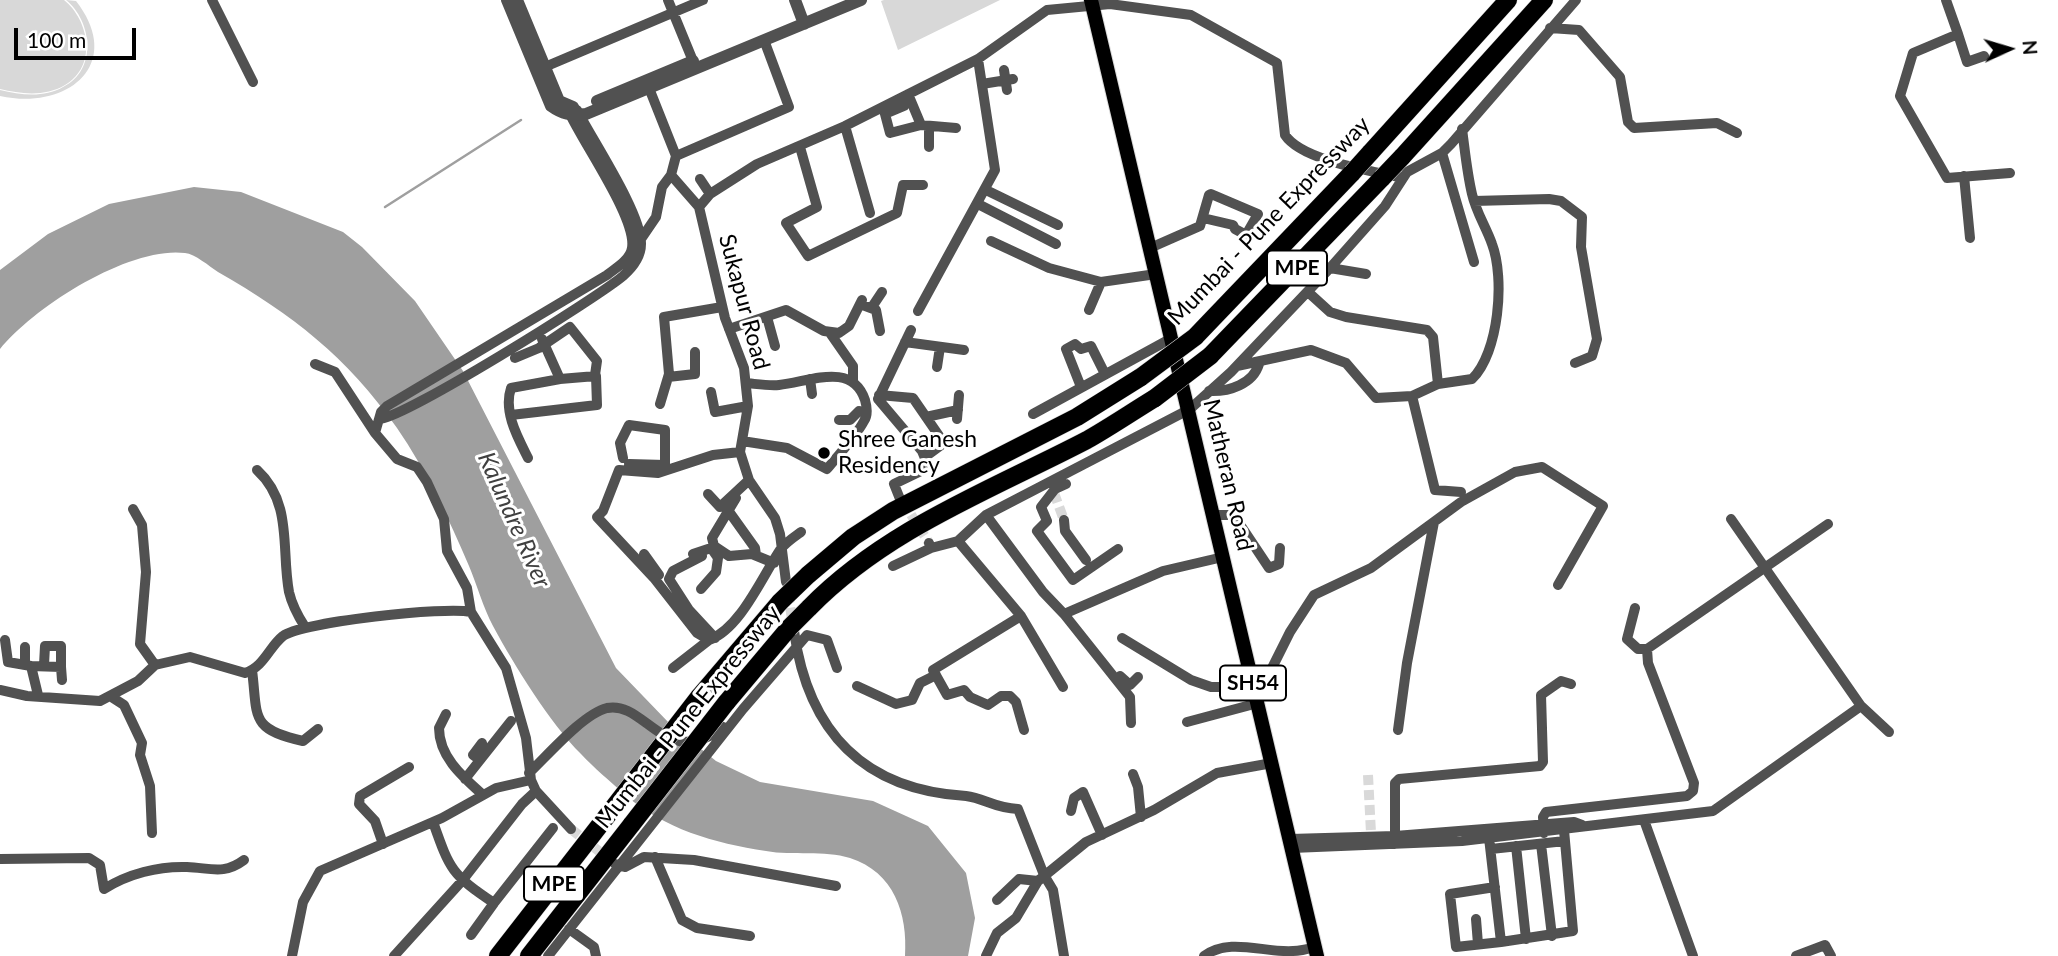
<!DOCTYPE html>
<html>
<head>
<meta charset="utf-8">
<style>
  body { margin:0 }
  #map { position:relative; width:2058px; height:956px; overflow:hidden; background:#fff; font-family:Lato,sans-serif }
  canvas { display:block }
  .north { position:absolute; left:1974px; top:14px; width:70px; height:70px; -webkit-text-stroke:5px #fff; paint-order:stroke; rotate:86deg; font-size:19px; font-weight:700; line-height:28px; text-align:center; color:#000 }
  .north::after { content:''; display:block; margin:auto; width:24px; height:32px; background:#000; clip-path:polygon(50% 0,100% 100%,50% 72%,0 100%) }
  .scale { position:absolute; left:14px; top:28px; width:122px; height:32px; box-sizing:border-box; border:4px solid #000; border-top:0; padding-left:9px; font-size:21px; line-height:24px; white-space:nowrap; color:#000; -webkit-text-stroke:5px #fff; paint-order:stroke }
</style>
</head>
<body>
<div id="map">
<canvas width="2058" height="956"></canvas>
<div class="north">N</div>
<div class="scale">100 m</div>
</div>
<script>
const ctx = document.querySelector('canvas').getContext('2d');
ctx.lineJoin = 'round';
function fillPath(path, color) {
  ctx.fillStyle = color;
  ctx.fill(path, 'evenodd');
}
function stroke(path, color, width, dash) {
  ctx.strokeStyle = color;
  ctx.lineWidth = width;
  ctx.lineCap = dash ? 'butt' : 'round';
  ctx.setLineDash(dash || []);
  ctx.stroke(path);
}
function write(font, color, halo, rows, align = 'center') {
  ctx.font = font + ' Lato,sans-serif';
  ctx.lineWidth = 6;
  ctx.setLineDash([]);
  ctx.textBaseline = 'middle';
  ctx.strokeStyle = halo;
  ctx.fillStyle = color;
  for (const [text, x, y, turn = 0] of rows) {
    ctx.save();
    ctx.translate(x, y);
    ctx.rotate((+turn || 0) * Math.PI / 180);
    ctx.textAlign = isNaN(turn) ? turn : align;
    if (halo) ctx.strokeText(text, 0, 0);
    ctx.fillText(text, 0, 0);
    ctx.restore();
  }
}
fillPath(new Path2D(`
  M0 0H64C89 20 98 66 65 85 45 97 21 94 0 89Z
  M66 0 76 1C125 64 68 111 0 96V90C21 95 44 98 63 87 98 70 92 21 66 0Z
  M884 0H1000L898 50 881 1Z`), '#d8d8d8');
fillPath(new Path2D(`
  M194 187 241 192 343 232 362 247 415 301 463 371 616 668 670 724 716 761 760 782 873 801 928 826 966 873 975 918 968 956H905C908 914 894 872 850 858 824 850 793 856 766 851 714 843 664 829 624 794 610 781 594 768 581 754 550 723 514 665 493 626 483 607 477 585 469 566 449 519 426 470 397 428 346 356 293 315 218 272 209 266 195 254 185 253 129 246 34 307 0 349V270L48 234 109 204Z`), '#9f9f9f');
stroke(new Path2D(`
  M385 207 521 120`), '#9f9f9f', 2.5);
stroke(new Path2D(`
  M1054 493 1064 520
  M903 502 929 543
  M788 593 793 626
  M1368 775 1371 833
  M571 829 610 860`), '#d9d9d9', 10, [10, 5]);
const primary = new Path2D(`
  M1091 0 1317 956`);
const motorway = new Path2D(`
  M1370 153 1508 0
  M1402 157 1544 0
  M1195 337 1352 173
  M1210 356 1382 178
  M808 575 853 537 893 511 1077 417 1141 377
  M809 608C886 529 991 490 1087 440 1110 427 1132 412 1155 398
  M699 697 780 602
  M726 703 789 628
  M498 956 610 812
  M529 956 632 824`);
stroke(primary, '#dbdbdb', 16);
stroke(motorway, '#dbdbdb', 19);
stroke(new Path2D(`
  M212 0 253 82
  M668 0 693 61
  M1946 0 1958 34 1913 53 1900 96 1947 178 2010 173
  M1550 28 1579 30 1620 77 1628 122 1634 128 1717 123 1737 133
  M1958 34 1967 62 1984 56
  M540 69 703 0
  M1004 70 1007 90
  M647 83 676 156 671 175 699 207 725 318 744 368 748 406 740 452 749 480 775 518 780 534 786 582
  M982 84 1013 79
  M908 94 921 125 956 128
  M904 106 885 114 890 133 921 125
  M845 126 870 213
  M929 126V147
  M800 147 817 207 786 223 808 256 897 213 903 185H923
  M1442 153 1474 262
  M676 156 789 107 764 40
  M1964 176 1970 238
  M700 179 710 194
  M986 190 1058 225
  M1474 201 1549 199 1561 201 1582 217 1581 247 1597 339 1592 356 1575 363
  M978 204 1056 244
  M699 207 710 194 757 164 845 126 978 59 1047 10 1110 4 1191 15 1277 63 1285 135C1302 161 1374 171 1403 178
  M641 239 656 217 662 187 671 175
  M991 241 1049 268 1101 282 1156 274
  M1150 248 1200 226 1209 195 1211 194 1258 214 1246 235 1235 229 1233 225 1203 218
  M1330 268 1366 274
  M1308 292 1330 312 1346 317 1427 330 1433 337 1438 384 1412 396 1435 490 1461 492
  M860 304 876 310 880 331
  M872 307 882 292
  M1089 310 1101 282
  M918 311 995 170 978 59
  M767 317 775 346
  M729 329 786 310 824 331 839 333 849 326 862 300
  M830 333 853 366V380
  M542 339 560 379
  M905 342 964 350
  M515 358 539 348 570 327 597 361 595 375
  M315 364 335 372 375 433 397 459 417 467 427 482 444 519 447 551 467 588 471 612 506 668 526 738 531 780 536 791 571 829
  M1237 366 1311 350 1346 363 1376 398 1412 396
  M937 367 940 347
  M668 377 695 374V352
  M810 379 812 394
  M1438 384 1472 379C1499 353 1505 278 1492 244 1486 227 1476 212 1472 194 1467 173 1465 151 1462 129
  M1081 387 1066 349 1075 344 1081 349 1091 346 1105 374
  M1209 391C1229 392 1253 384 1259 364
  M711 392 715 412 748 406
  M879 395 913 398 944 443 929 454 923 453
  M878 399 922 451 927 463 923 470 894 484 900 499
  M878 399 911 330
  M660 404 669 374 664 317 722 307
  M1033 414 1172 338
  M511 415 597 405 596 376 560 379 511 388C503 412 518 438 528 458
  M926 417 958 410
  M379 419C403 419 597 298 623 276 632 268 641 257 641 244 642 214 593 141 577 110
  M957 419 959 395
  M839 420H850L859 411
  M375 433 381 412 387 406 607 275C616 268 630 260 632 248 637 218 582 142 568 110
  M742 441 787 448 827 469C839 454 855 438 864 421 868 415 867 407 865 400 852 361 809 382 779 385 769 386 757 384 746 383
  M740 452 713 455 658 473 619 470 603 511 597 517 654 578 697 633 709 640C740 629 762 577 780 550 785 543 794 537 801 532
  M623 458 620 443 629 425 665 430V470
  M629 464 665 465
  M257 470C293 503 281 549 289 592 292 605 298 616 305 627
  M1066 484 1055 489 1041 507 1047 521 1037 531 1073 580 1118 549
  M708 494 720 507 749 480
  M736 498 712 538 714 546 729 556 752 554 774 563
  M133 509 142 525 146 572 140 644 155 665
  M730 513 755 548 756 555
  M986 515 1043 592 1064 614 1163 571 1223 557
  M1214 515H1230L1237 520 1269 568 1279 564 1280 548
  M1064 520 1065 531 1086 560
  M958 541 986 515 1190 409 1231 372 1330 268 1385 206 1407 172 1442 153 1451 144 1576 0
  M929 543 931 548 958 541 1021 616 1063 687
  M644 554 659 575
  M693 554 711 548 718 558 716 572 701 589
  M702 556 673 571 669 579 689 610 715 638
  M893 566 931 548
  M1635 608 1627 639 1638 649H1647L1828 524
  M1064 614 1130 697 1131 723
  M1021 616 933 670 947 695 964 690 970 697 988 705 1001 696H1010L1016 702 1024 730
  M794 631C808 732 864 790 966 796 984 798 994 808 1018 809L1044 875 1053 890 1064 956
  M1122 638 1191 680 1211 687H1254L1271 670 1290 632 1314 595 1371 568 1461 502 1515 472 1542 467 1603 506 1558 585
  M5 640 8 662 31 666 38 695
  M25 665V647
  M44 665 45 646H61V667
  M31 666 61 667 62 680
  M673 668 709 640
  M252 670C258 717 249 729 303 741L318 729
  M1120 676 1130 685 1138 677
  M857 686 896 704 912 700 920 683 936 675
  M0 690 27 696 100 701 138 681 155 665 190 657 245 673C264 667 269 647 283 636 302 622 447 606 471 612
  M110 696 124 705 142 743 140 755 150 786 152 833
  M1861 706 1889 732
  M446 714 439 728C439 757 463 777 483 795
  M1187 722 1258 703
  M1398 730 1407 663 1434 522
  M480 760 473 755 482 743
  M529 773C548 755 583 714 607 708 645 700 666 772 723 727
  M1133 774 1138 787 1141 817
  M465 779 511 721
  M1071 811 1074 798 1083 792 1102 835
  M1644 820 1693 956
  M433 822C450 870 451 874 494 903L553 828
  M1544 833 1543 817 1546 812 1687 796 1693 791 1694 783 1648 663 1647 649
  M1489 838 1501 942 1456 947 1450 894 1495 887
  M1290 839 1395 836 1574 822 1582 825
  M383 844 375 821 359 804 360 796 409 767
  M1395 844V783L1399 779 1540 766 1543 762 1541 695 1561 681 1571 684
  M1541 844 1552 936
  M1516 846 1526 939
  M1292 848 1462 841 1713 811 1861 706 1731 519
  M1491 849 1565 841
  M655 857 682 920 697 928 750 936
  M0 859 89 858 100 865 104 889C128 874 158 866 187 867 211 868 224 875 244 860
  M615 864 625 867 644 857 694 860 836 886
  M997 900 1019 879 1038 881
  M1476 919 1478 944
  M569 929 594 947 596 956
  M471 935 494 903
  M1501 942 1573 931 1564 830
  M292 956 303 902 320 871 442 818 496 788 531 780
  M394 956 462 881 522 804 536 791
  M548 956 743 709 807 635 827 640 837 668
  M986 956 997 933 1016 918 1038 881 1086 842 1154 810 1217 773 1272 763
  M1204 956C1230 937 1263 953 1293 951 1300 951 1308 949 1315 947
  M1796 956 1825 945 1831 956`), '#515151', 10);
stroke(new Path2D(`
  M507 0 551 106C562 114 571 116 586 114L861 0
  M517 0 559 101 573 107
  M795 0 804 24
  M597 101 693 61`), '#515151', 12);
stroke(primary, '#000', 14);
stroke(motorway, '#000', 18);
const motorwayBridge = new Path2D(`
  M1352 173 1370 153
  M1382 178 1402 157
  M1141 377 1195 337
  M1155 398 1210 356
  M780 602 808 575
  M789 628 809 608
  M610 812 699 697
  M632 824 726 703`);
stroke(motorwayBridge, '#dbdbdb', 19, []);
stroke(motorwayBridge, '#000', 18);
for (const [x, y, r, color] of [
  [824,453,7,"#000"]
]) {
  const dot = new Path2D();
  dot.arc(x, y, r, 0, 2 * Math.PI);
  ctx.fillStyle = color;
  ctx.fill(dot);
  stroke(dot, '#fff', 2.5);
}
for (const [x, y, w] of [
  [1297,268,60],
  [1253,683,66],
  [554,884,60]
]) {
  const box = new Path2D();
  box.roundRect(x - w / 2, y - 17.5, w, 35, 5);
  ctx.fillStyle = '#fff';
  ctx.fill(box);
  stroke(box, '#000', 2);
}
write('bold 21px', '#000', null, [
  ["MPE",1297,268],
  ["SH54",1253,683],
  ["MPE",554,884]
]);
write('23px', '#000', '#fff', [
  ["Mumbai - Pune Expressway",1269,221,-46],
  ["Sukapur Road",744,302,75],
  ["Matheran Road",1228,475,77],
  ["Mumbai - Pune Expressway",688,717,-51]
]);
write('23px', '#000', '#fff', [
  ["Shree Ganesh",838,440],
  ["Residency",838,466]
], 'left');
write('italic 24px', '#404040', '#fff', [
  ["Kalundre River",514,520,66]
]);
</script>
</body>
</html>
